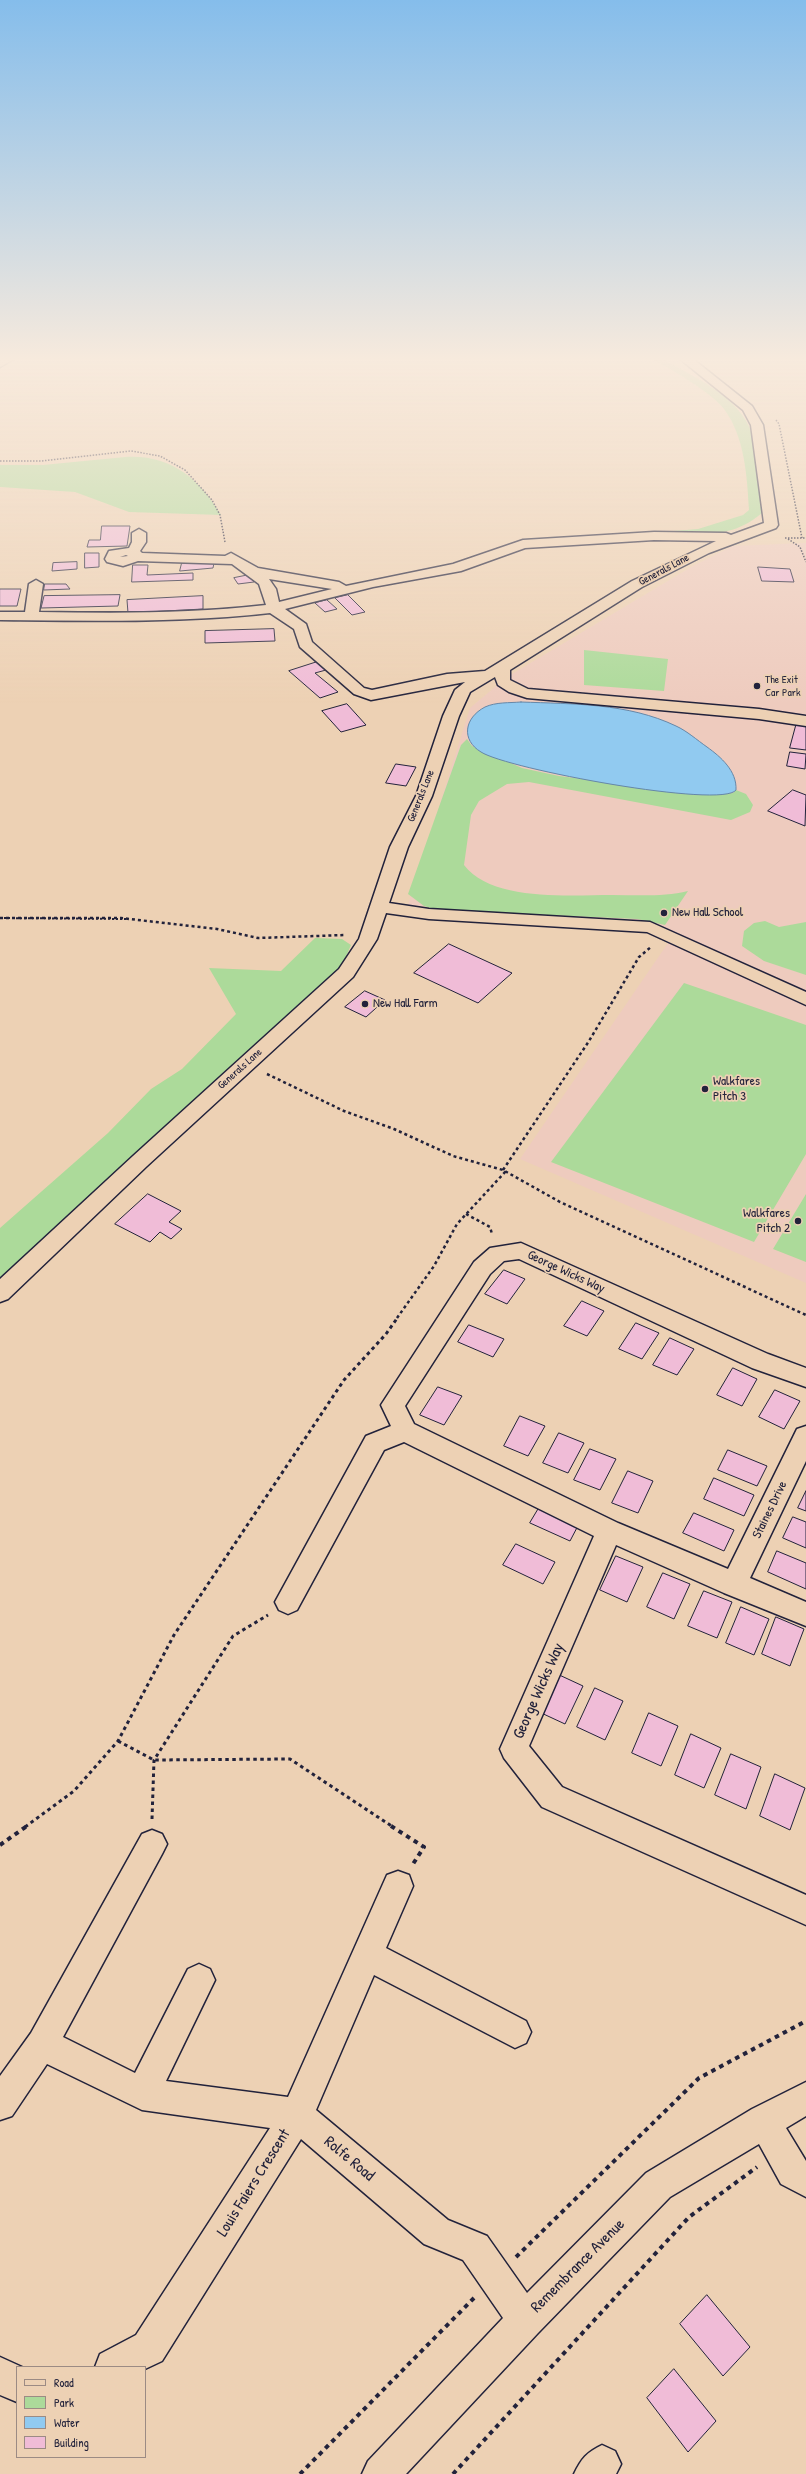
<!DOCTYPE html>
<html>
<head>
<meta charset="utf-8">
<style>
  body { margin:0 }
  #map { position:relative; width:806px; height:2474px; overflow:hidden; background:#edd1b4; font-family:"Patrick Hand",sans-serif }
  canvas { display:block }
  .legend { position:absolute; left:16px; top:2366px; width:130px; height:92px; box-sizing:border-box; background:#edd1b4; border:1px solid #9c8b84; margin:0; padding:5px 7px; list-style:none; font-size:12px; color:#22223b }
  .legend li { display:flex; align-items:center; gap:8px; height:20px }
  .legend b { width:20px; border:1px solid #9c8b84 }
</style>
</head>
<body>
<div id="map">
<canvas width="806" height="2474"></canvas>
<ul class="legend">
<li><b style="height:5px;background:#edd1b4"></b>Road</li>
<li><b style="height:11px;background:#acda9a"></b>Park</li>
<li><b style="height:11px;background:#91caf0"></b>Water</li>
<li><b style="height:11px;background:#f0bcd7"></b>Building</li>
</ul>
</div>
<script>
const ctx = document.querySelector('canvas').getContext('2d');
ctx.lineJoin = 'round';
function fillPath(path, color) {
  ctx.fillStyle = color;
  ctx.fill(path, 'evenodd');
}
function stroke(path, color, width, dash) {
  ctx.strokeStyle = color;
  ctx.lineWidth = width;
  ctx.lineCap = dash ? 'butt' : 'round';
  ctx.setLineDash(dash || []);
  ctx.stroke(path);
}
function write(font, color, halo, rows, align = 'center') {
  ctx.font = font + ' "Patrick Hand",sans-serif';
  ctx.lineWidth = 3.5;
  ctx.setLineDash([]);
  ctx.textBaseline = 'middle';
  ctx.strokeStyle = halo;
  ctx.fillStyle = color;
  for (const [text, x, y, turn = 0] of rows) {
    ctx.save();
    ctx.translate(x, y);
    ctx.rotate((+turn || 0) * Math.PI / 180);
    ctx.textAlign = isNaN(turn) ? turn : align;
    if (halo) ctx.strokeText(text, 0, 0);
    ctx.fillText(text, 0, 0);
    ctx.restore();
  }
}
fillPath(new Path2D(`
  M806 543V1283L520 1159 668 943 637 922 408 905 470 708 507 677 693 566 733 546Z`), '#eecbbe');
fillPath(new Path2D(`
  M652 359H663C693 377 740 396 752 434 759 457 759 488 763 512 732 540 699 534 660 532L698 529 743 515 749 510C747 477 745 437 724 409 713 394 670 368 652 359Z
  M125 457C170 454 199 478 221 515L129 512 75 492 0 487V465H43Z
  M584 650 668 659 664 691 584 685Z
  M467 739 472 746 522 768 559 776 707 795 733 793 736 790 746 794 753 805 750 812 731 820 529 782 507 784 479 801 471 815 464 865C492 902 570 895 612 895 637 895 664 897 688 891L665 925 637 919 437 910 424 906 408 894 461 745Z
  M765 921 779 927 806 922V975L764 961 742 946 744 931 754 923Z
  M315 938 342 939 351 945 342 966 280 1025 159 1132 0 1289V1228L108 1133 151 1089 182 1069 236 1014 209 968 281 971Z
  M684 983 806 1025V1154L754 1242 551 1162Z
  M806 1194V1262L773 1249Z`), '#acda9a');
const water = new Path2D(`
  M521 702C573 704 628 703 676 726 687 731 697 740 707 747 721 757 737 771 736 790 722 809 507 769 481 752 461 740 464 718 485 707 496 702 509 703 521 702Z`);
fillPath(water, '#91caf0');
stroke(water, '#6587a8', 1);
const building = new Path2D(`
  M102 526H130L127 546 87 547 89 540H100Z
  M85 553H99V567L85 568Z
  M77 562V569L52 571 53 563Z
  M182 563H214L213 568 180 571Z
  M133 565H148L147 575 193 573V580L132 582Z
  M758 567 790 569 794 582 762 581Z
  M249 575 254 582 238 584 234 578Z
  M45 584H66L70 589 44 590Z
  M0 589H21L17 606H0Z
  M120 595 118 606 41 608 44 596Z
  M348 595 365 612 352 615 335 598Z
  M203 596V609L128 613 127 600Z
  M327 600 337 609 325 612 315 603Z
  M274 629 275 641 205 643V631Z
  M317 662 326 670 315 673 338 692 320 698 289 671Z
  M347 704 366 725 341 732 322 711Z
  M797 722 806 723V750L790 748Z
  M790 752 806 754 805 769 787 766Z
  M396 764 416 767 406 786 386 783Z
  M793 790 806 795 805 826 768 811Z
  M449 944 512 973 478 1003 414 973Z
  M365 991 385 1000 366 1017 345 1007Z
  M148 1194 181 1211 169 1222 182 1229 171 1239 160 1232 150 1242 115 1224Z
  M504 1270 525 1279 507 1304 485 1294Z
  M582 1301 604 1311 587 1336 564 1326Z
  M636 1323 659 1333 642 1359 619 1349Z
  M469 1325 504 1339 493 1357 458 1342Z
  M670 1338 694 1349 677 1375 653 1365Z
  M733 1368 757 1379 742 1406 717 1395Z
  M438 1387 462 1396 444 1425 420 1415Z
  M775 1390 800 1401 784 1429 759 1417Z
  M520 1416 545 1426 528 1456 504 1446Z
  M559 1433 584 1443 568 1473 543 1463Z
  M590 1449 616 1459 600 1490 574 1480Z
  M728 1450 767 1466 757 1486 718 1470Z
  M628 1471 653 1481 638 1513 612 1503Z
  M714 1478 754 1495 744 1516 704 1499Z
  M806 1491V1511L798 1508Z
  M542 1503 581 1520 570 1541 530 1523Z
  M694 1513 734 1530 724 1551 683 1533Z
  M793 1517 806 1522V1548L783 1538Z
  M516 1544 555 1562 543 1584 503 1565Z
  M777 1551 806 1563V1589L768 1572Z
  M616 1556 643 1567 627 1602 600 1590Z
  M663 1573 690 1584 674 1619 647 1607Z
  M704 1591 732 1602 717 1638 688 1626Z
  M741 1607 769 1619 754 1655 726 1643Z
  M776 1617 804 1629 790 1666 762 1654Z
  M555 1673 583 1686 565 1724 537 1711Z
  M595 1688 623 1701 605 1740 577 1727Z
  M649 1713 678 1726 661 1766 632 1753Z
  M691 1734 721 1748 704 1788 675 1775Z
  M731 1754 761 1767 746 1809 715 1795Z
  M775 1774 805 1788 790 1830 760 1816Z
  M707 2295 750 2347 723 2376 680 2324Z
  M674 2369 716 2421 688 2452 647 2398Z`);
fillPath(building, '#f0bcd7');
stroke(building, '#22223b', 1);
const minor = new Path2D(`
  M680 359H693L752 406 763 425 778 525 776 528 709 553 642 587 510 670V680L528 689 759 709 806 716V726L759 719 527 698 509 692 498 685 495 677 470 692 459 716 432 796 408 847 389 903 429 909 650 922 806 992V1005L647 932 429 919 386 913 377 939 353 977 147 1166 8 1299 0 1302V1279L133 1156 339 969 359 939 390 847 416 796 443 716 455 690 465 682 371 700 354 694 300 647 294 629 270 613C181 623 90 621 0 620V612H25L29 584 36 580 43 584 39 612C114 613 190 614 266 605L259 584 232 564 138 561 123 566 107 562 105 559 109 551 129 548 132 542V533L139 529 146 533V542L140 551 142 553 225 556 231 553 258 568 339 582 346 586 453 564 523 540 654 532 726 533 731 535 764 523 751 425 743 410ZM654 540 716 541 632 581 485 671 447 674 372 690 364 688 312 642 306 624 285 609 373 587 461 571 525 548ZM126 555 128 556 120 557ZM269 579 332 589 279 602 276 589Z
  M521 1243 768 1354 806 1368V1387L752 1368 519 1259 504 1261 490 1274 405 1406 414 1424 618 1523 728 1569 797 1429 806 1426V1461L750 1578 806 1602V1626L724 1593 616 1545 529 1746 562 1787 806 1895V1925L542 1807 504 1758 500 1749 594 1536 404 1442 384 1450 297 1610 288 1614 279 1610 275 1602 366 1436 391 1426 381 1405 474 1262 490 1248Z
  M152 1830 162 1834 167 1844 162 1854 63 2037 135 2073 188 1969 199 1964 210 1969 215 1980 166 2081 288 2097 387 1875 398 1871 409 1875 413 1886 386 1948 526 2021 531 2032 526 2043 515 2048 374 1975 316 2110 448 2220 487 2236 527 2293 646 2173 752 2109 806 2082V2116L786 2128 806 2161V2197L781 2184 759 2144 670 2197 538 2333 406 2474H362L368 2461 503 2318 463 2260 424 2244 301 2139 162 2361 145 2369V2367H95L100 2354 136 2335 270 2128 142 2110 47 2064 12 2116 0 2120V2076L31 2033 142 1834Z
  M0 2357 22 2367H17V2402L0 2395Z
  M602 2445 615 2451 621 2464 616 2474H574C581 2459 587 2452 602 2445Z`);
const highway = new Path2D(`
  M0 359H14L0 367Z`);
stroke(minor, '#22223b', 3);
stroke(highway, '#22223b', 3);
stroke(new Path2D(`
  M776 420 779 424 802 538
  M0 461H41L131 451 160 456 185 470 212 500 220 515 225 542
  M785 538H806
  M788 539 800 547 806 562`), '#22223b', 1.5, [1.5, 1.5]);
stroke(new Path2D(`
  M0 918 127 919`), '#22223b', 2, [2, 2]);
stroke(new Path2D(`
  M0 918H121L217 929 258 938 345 935
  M267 1074 344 1111 394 1129 453 1156 503 1170 560 1202 806 1315
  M503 1170 589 1041 639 957 651 947
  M466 1214 490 1227 492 1234
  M397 1318 434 1266 457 1224 506 1171`), '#22223b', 2.5, [3, 3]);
stroke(new Path2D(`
  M118 1741 154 1760 290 1759 393 1827
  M152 1819 154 1760 233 1636 268 1615
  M25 1827 74 1791 118 1741 174 1635 344 1380 386 1334 398 1317`), '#22223b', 3, [3.5, 3.5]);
stroke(new Path2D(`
  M391 1826 424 1847 413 1864
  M0 1845 27 1826
  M516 2257 699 2078 806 2021
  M300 2474 474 2298
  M453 2474 689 2217 757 2167`), '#22223b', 4, [4.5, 4.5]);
fillPath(minor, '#edd1b4');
fillPath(highway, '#edd1b4');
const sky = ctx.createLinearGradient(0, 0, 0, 705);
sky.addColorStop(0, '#85bdeb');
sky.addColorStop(0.51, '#f7eadd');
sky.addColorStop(1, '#f7eadd00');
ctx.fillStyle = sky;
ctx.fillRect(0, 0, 806, 705);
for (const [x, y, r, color] of [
  [757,686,4,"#22223b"],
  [664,913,4,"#22223b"],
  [365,1004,4,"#22223b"],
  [705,1089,4,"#22223b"],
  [798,1221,4,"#22223b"]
]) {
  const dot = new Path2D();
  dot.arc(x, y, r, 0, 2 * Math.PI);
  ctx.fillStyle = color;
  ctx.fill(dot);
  stroke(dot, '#edd1b4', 1.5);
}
write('11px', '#22223b', '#edd1b4', [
  ["Generals Lane",664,570,-28],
  ["Generals Lane",421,796,-68],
  ["Generals Lane",240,1069,-42]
]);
write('11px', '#22223b', '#edd1b4', [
  ["The Exit",765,680],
  ["Car Park",765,693]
], 'left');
write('13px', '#22223b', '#edd1b4', [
  ["New Hall School",672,913],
  ["New Hall Farm",373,1004],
  ["Walkfares",713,1082],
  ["Pitch 3",713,1097],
  ["Walkfares",790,1214,"right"],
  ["Pitch 2",790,1229,"right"]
], 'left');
write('13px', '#22223b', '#edd1b4', [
  ["George Wicks Way",566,1272,25],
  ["Staines Drive",770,1510,-64]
]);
write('16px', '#22223b', '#edd1b4', [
  ["George Wicks Way",539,1691,-66],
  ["Rolfe Road",349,2159,40],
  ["Louis Faiers Crescent",254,2183,-58],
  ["Remembrance Avenue",578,2266,-45]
]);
</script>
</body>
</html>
